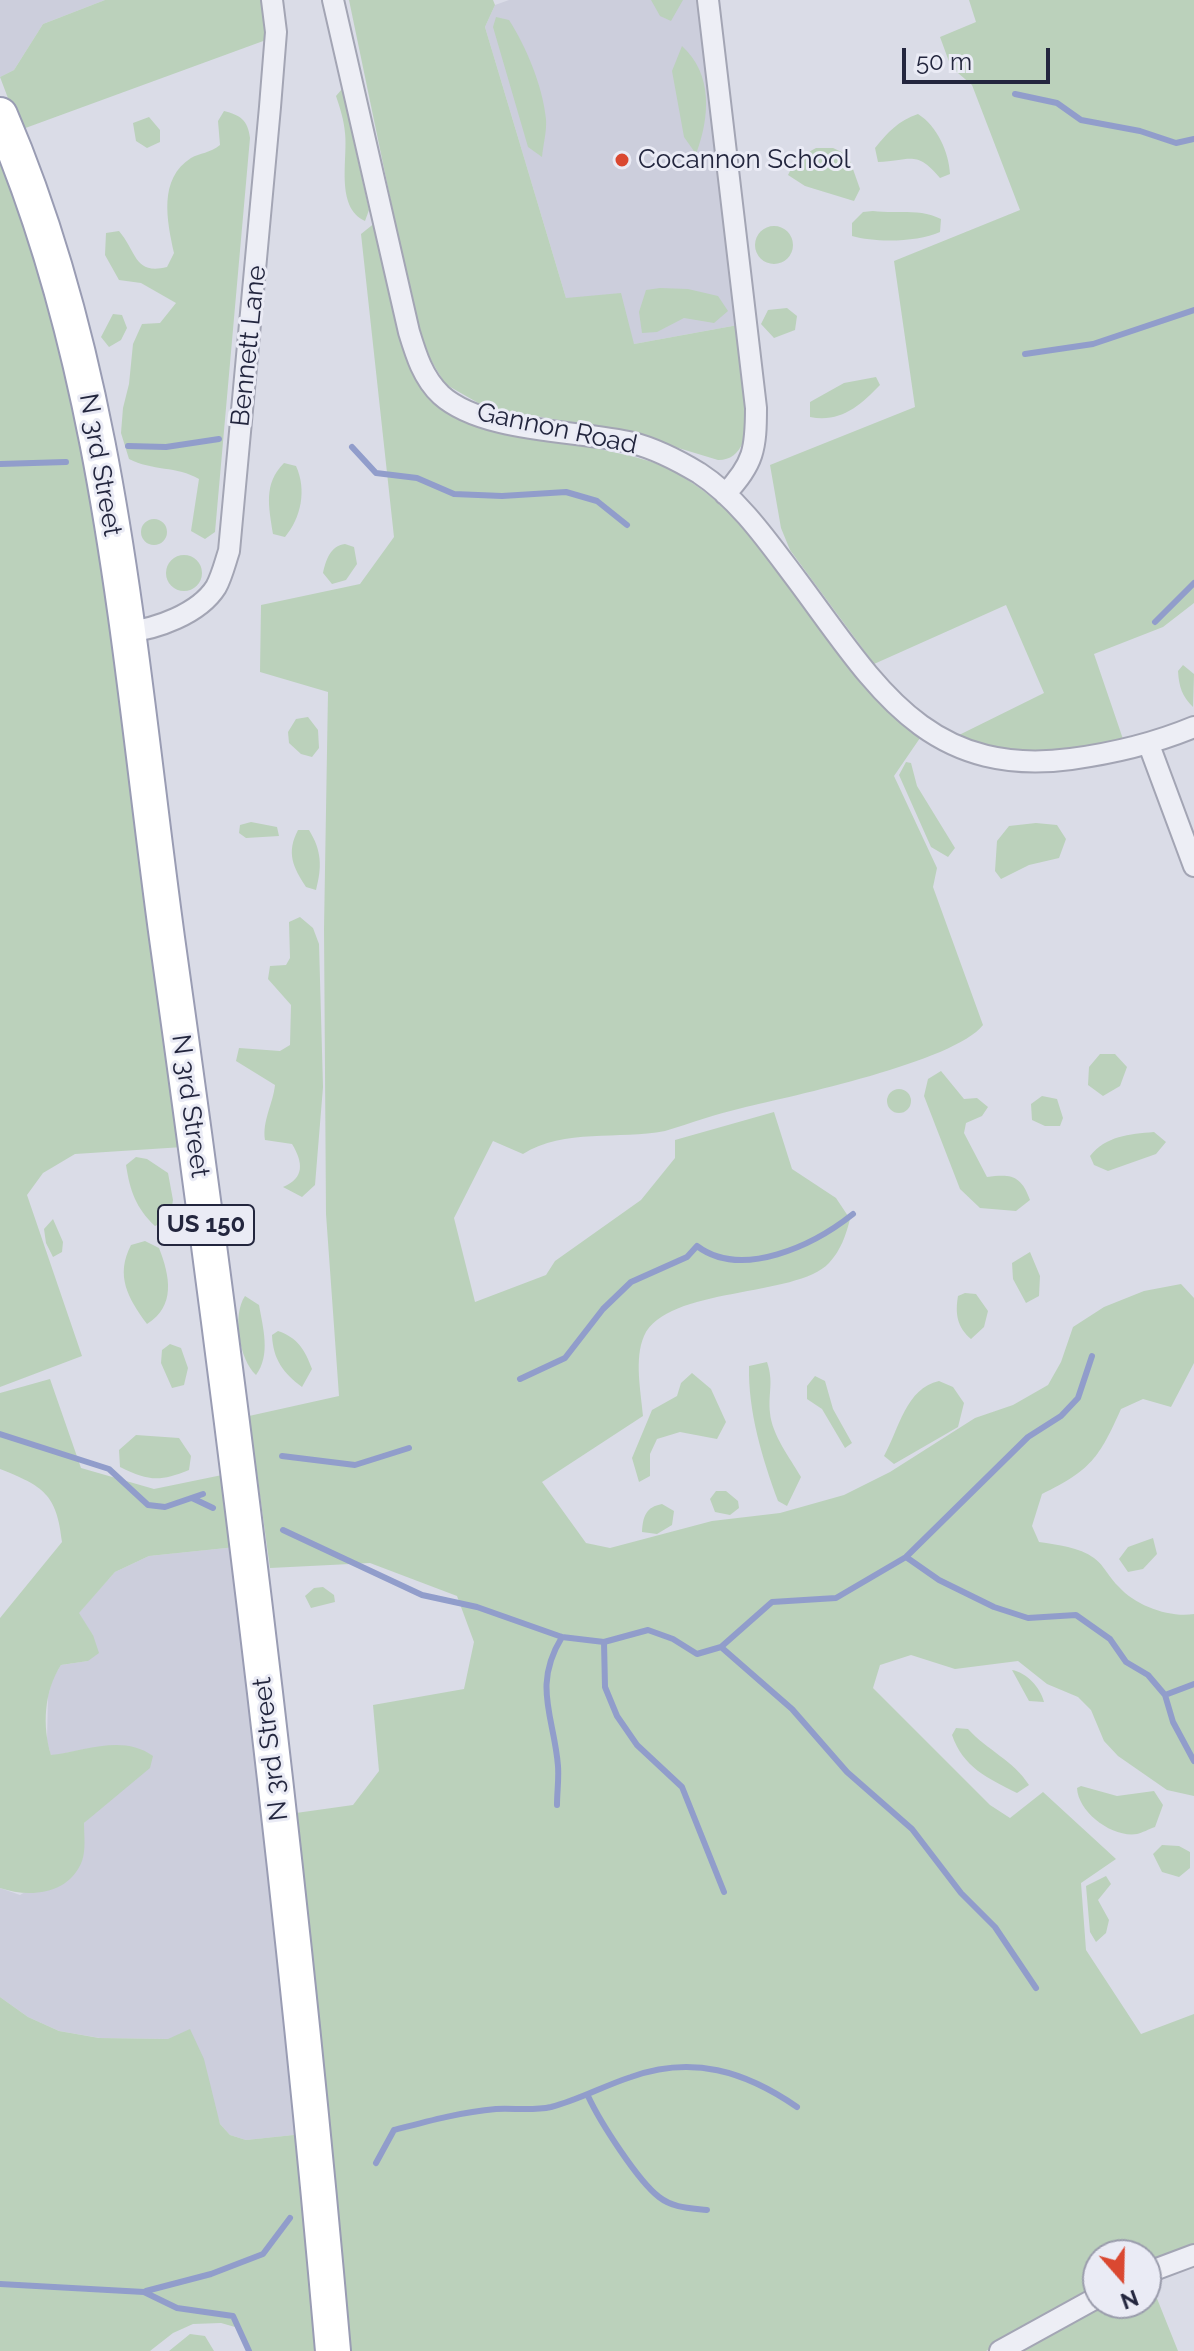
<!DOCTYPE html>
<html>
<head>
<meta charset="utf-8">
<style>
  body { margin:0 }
  #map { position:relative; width:1194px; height:2351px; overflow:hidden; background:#dadce7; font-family:Raleway,sans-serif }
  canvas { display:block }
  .north { position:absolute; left:1082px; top:2239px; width:80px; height:80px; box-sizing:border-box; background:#eaebf5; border:2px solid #9a9cac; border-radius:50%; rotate:160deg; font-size:22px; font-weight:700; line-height:32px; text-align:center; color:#23263e }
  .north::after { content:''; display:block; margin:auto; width:28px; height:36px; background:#da4831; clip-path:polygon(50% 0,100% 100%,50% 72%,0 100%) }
  .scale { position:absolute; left:902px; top:48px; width:148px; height:36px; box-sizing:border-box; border:4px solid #23263e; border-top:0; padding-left:10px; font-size:24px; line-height:28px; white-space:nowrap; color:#23263e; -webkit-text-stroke:6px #eaebf5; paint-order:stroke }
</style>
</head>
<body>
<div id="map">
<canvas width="1194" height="2351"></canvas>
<div class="north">N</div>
<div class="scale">50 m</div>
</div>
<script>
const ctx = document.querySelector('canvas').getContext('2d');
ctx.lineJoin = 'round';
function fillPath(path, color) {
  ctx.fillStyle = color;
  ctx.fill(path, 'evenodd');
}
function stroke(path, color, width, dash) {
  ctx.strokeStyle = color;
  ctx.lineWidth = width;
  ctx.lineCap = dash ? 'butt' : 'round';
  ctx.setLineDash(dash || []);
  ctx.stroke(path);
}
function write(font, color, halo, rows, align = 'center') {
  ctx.font = font + ' Raleway,sans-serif';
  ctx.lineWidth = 6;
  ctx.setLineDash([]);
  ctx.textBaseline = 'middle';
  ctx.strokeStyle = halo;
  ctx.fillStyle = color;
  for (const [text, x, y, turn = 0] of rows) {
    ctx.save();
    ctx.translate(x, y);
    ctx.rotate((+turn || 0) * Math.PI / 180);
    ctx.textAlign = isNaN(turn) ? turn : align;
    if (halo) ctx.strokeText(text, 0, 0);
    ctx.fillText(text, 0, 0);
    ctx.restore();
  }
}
fillPath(new Path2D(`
  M0 0H105L43 24 14 70 0 77Z
  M509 0H701L738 325 634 344 566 298 485 27 495 5Z
  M236 1547 303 2134 246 2140 230 2135 220 2124 212 2100 168 2039 100 2038 59 2031 28 2017 0 1997V1888L20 1895 83 1858 84 1823 95 1812 91 1748 51 1756 47 1741 48 1696 53 1678 61 1665 88 1661 93 1635 78 1613 115 1572 149 1556Z`), '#cccedc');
fillPath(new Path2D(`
  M105 0H264L266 40 20 130 0 77 14 70 43 24Z
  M349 0H493L495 5 485 27 566 298 621 293 634 344 738 325C742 357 767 461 718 460L619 430 487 408 445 384 428 355 412 303Z
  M651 0H683L671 21 660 16Z
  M969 0H1194V603L1163 627 1094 654 1124 742C1058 751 1020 760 955 737L1044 693 1006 605 874 664 790 550 781 528 770 465 915 407 894 261 1020 210 972 85 951 67 940 37 976 22Z
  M496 17 509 20C526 46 543 87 546 119 547 131 543 145 542 157L528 147 493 27Z
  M682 46C713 74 710 117 696 154L684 137 672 71Z
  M342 89 369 210 365 221C335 207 348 160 345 133 344 120 340 108 336 96Z
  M224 111C240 115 248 120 250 138L215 532 205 539 191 531 199 479C177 466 152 471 129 459L121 433 123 408 129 384 133 344 142 324 160 323 176 303 141 283 119 280 105 255 106 233 119 231C137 252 134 275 167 267L174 253C167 221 158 179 191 158 200 153 210 153 220 145L218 121Z
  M918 114C937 126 949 152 950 174L940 178C916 149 910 161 878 162L875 148C888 132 898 121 918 114Z
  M149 117 160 130V142L147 148 136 141 133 123Z
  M0 147 51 297 93 497 183 1147 75 1154 43 1173 27 1195 82 1356 0 1387Z
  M816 148H833L848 155 860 189 854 201 805 186 788 175 796 159Z
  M873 211C896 214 920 208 941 219L940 232C918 242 876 243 852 236V223L863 212Z
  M376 222C390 266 405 310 419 354 424 368 427 388 434 400 455 433 619 445 665 467 774 520 824 663 920 738L894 776 937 868 933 887 983 1025C954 1062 792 1096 742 1108 716 1114 691 1123 665 1131 619 1140 564 1128 523 1154L493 1141 454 1218 475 1302 546 1275 555 1261 641 1200 675 1158V1140L774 1112 792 1169 836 1198 850 1219C846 1235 841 1250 829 1263 796 1298 667 1286 644 1336 634 1359 641 1392 643 1416L542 1482 586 1543 610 1548 712 1521 780 1513 844 1495 890 1472 975 1418 1013 1405 1048 1385 1061 1362 1073 1327 1104 1307 1144 1291 1181 1284 1194 1298V1363L1171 1407 1143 1399 1121 1409C1099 1458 1091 1470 1042 1494L1032 1526 1039 1542C1058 1545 1079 1547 1094 1558 1104 1565 1110 1579 1119 1587 1136 1606 1170 1618 1194 1614V1796L1167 1790 1118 1756 1104 1741 1091 1710 1078 1697 1047 1684 1018 1661 955 1669 911 1655 880 1665 873 1688 990 1805 1010 1818 1043 1792 1116 1859 1081 1883 1086 1950 1141 2034 1194 2014V2247L1146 2265V2255H1098V2288L986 2351H349L296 1813 353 1805 379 1771 373 1705 464 1689 474 1642 457 1596 370 1563 270 1568 249 1416 339 1396 326 1214 324 929 328 692 260 672 261 605 360 584 394 537 361 234Z
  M755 245a19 19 0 1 1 38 0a19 19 0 1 1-38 0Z
  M660 288 688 289 718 296 728 311 714 323 684 318 657 332 642 333 639 312 646 290Z
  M787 308 797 316 795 330 774 338 761 324 768 310Z
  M113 314 122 315 127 328 121 340 109 347 101 337Z
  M876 377 880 385C860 406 840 423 810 417V402L844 383Z
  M284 463 296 466C307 490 301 518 285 537L273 534C269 507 263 484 284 463Z
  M141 532a13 13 0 1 1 26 0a13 13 0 1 1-26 0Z
  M345 544 354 547 357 564 346 580 332 584 323 573C326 560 330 546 345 544Z
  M166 573a18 18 0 1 1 36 0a18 18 0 1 1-36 0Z
  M1183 665 1194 674 1193 707C1182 696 1179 687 1178 671Z
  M308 717 318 730 319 748 312 757 301 754 289 743 288 732 296 719Z
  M906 762 911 763 917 786 955 848 948 857 931 847 899 775Z
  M251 822 277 827 279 836 246 838 239 833 240 825Z
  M1036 823 1057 825 1066 839 1059 858 1029 865 1001 879 995 871 997 841 1009 826Z
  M298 830H309C322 851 322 867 316 890L306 887C293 867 286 853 298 830Z
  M300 917 313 928 319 944 323 1087 315 1185 302 1197 283 1187C305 1178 303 1162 292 1144L265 1140C262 1121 273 1104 275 1085L236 1061 239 1048 280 1051 290 1045 291 1005 268 979 270 966 286 965 290 958 289 922Z
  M1100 1054H1115L1127 1067 1120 1086 1103 1096 1088 1085 1089 1067Z
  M941 1071 964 1099 977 1098 988 1107 982 1116 966 1123 964 1133 987 1177C1011 1174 1021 1175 1030 1200L1016 1211 980 1208 960 1189 924 1096 928 1079Z
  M887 1101a12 12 0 1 1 24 0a12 12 0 1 1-24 0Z
  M1042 1096 1057 1099 1063 1118 1060 1126H1045L1032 1120 1031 1104Z
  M1154 1132 1166 1142 1156 1154 1108 1171 1094 1165 1090 1156C1106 1136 1129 1134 1154 1132Z
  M136 1157 147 1159 168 1173 173 1200 170 1219 155 1226C136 1208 130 1191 126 1165Z
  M53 1219 63 1242 62 1252 53 1257 46 1243 44 1229Z
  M145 1241 159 1248C170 1276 176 1306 147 1324 128 1298 115 1276 131 1245Z
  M1030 1252 1040 1276 1039 1296 1026 1303 1013 1279 1012 1263Z
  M965 1293 976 1294 988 1311 984 1327 971 1339C957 1327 955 1314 958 1296Z
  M245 1296 259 1305C263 1328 271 1355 256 1375 239 1359 232 1315 245 1296Z
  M278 1331C298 1338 305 1350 312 1369L302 1387C283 1373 273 1359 272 1335Z
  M170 1344 181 1348 188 1368 184 1385 172 1388 161 1363 162 1350Z
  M767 1362C774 1383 768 1392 770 1413 772 1435 790 1458 801 1477L787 1506 778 1501C762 1458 748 1411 749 1366Z
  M692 1373 711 1389 726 1422 717 1439 680 1432 657 1439 650 1454V1476L639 1482 632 1458 652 1410 677 1396 681 1383Z
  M815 1376 825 1381 833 1409 852 1443 845 1448 822 1409 807 1399V1386Z
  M50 1379 81 1468 154 1489 227 1474 236 1547 149 1556 115 1572 79 1613 93 1635 99 1653 88 1661 61 1665C44 1691 42 1726 51 1755 85 1751 123 1734 153 1756L150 1768 84 1823C84 1835 86 1850 82 1861 69 1895 29 1898 0 1888V1618L62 1542C57 1494 43 1486 0 1469V1393Z
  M939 1381 953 1387 964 1403 958 1427 894 1464 884 1456C899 1429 906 1388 939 1381Z
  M136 1435 179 1438 191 1456 189 1470C159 1482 149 1481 120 1467L119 1450Z
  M716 1491H726L738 1501 739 1508 730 1515 715 1512 710 1499Z
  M662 1504 674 1511 672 1525 657 1534 642 1532C643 1516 646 1507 662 1504Z
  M1153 1538 1157 1554 1143 1569 1128 1572 1119 1559 1128 1547Z
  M323 1587 334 1595 335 1602 311 1608 305 1596 314 1588Z
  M1012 1670C1026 1672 1041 1688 1044 1702L1029 1701Z
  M956 1728 968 1729C987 1750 1014 1761 1029 1785L1017 1793C987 1778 963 1767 952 1735Z
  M1081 1786 1117 1796 1154 1791 1163 1805 1155 1827C1149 1829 1142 1833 1137 1834 1112 1838 1078 1812 1077 1788Z
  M1162 1845 1179 1846 1190 1852V1868L1179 1877 1162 1872 1153 1854Z
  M1106 1876 1111 1884 1098 1900 1109 1920 1106 1933 1096 1942 1090 1932 1086 1886Z
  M0 1997 28 2017 59 2031 99 2038 168 2039 190 2029 204 2059 220 2124 230 2135 246 2140 303 2134 321 2351H249L235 2327 221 2323 193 2324 173 2333 150 2351H0Z
  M1150 2281 1178 2351H1014L1106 2303H1146V2283Z
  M190 2334 205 2336 214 2351H169Z`), '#bbd1bb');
stroke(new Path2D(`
  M1015 94 1057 103 1081 120 1140 131 1176 143 1194 139
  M1025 354 1093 344 1194 310
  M128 446 166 447 219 439
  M352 447 376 473 417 478 454 494 502 496 566 492 597 501 627 525
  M0 464 66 462
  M1155 622 1194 583
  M520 1379 565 1358 603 1309 631 1282 687 1257 697 1246C742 1280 814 1245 853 1214
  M0 1434 109 1469 148 1505 165 1507 203 1494
  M282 1456 355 1465 409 1448
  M192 1498 213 1508
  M283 1530 422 1595 477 1607 562 1637 604 1642 648 1630 673 1639 697 1654 721 1647 772 1602 836 1598 906 1557 1028 1437 1061 1416 1078 1398 1092 1356
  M906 1557 939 1580 994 1607 1028 1618 1076 1615 1110 1639 1126 1662 1148 1675 1165 1695 1173 1722 1194 1761
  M604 1642 605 1687 617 1716 637 1745 682 1787 724 1892
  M721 1647 792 1709 847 1772 912 1829 961 1893 995 1927 1036 1988
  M1165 1695 1194 1684
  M557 1805C557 1792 559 1779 558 1766 554 1716 532 1686 562 1637
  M588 2096C600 2122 638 2181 659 2197 673 2208 690 2208 707 2210
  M376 2163 394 2130C428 2121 461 2112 496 2109 514 2108 533 2111 551 2107 579 2100 603 2086 631 2077 692 2055 745 2071 797 2107
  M0 2284 144 2292 177 2308 233 2316 249 2351
  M146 2291 211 2274 263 2254 290 2218`), '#919dcb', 6);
const street = new Path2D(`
  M333 0 409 332C416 355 423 378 441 395 483 433 579 430 633 443 656 449 679 461 699 473 739 499 769 543 797 580 874 683 925 778 1071 759 1115 753 1153 744 1194 727
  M708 0 756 408C756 448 754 464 725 494
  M127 632C156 629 199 614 216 587 222 576 225 563 229 551L270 107 276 32 272 0
  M1149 745 1194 866
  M1146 2273 1194 2255
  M1000 2351 1098 2297`);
const primary = new Path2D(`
  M0 115C112 374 129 661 167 938 233 1407 292 1879 333 2351`);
stroke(street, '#a3a5b4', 24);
stroke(primary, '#999cb3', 38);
stroke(street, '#edeef5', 20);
stroke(primary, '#fff', 34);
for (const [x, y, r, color] of [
  [622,160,8,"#da4831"]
]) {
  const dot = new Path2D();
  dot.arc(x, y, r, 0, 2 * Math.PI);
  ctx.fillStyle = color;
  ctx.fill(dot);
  stroke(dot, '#eaebf5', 3);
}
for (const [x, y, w] of [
  [206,1225,96]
]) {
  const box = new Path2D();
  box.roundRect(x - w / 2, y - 20, w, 40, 6);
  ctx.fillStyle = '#eaebf5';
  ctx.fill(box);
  stroke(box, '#23263e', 2);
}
write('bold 24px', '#23263e', null, [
  ["US 150",206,1225]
]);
write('26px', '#23263e', '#eaebf5', [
  ["Cocannon School",638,160]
], 'left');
write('26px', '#23263e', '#eaebf5', [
  ["Bennett Lane",249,346,-84],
  ["Gannon Road",557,429,12],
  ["N 3rd Street",100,465,80],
  ["N 3rd Street",190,1106,82],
  ["N 3rd Street",271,1749,-97]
]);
</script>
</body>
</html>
